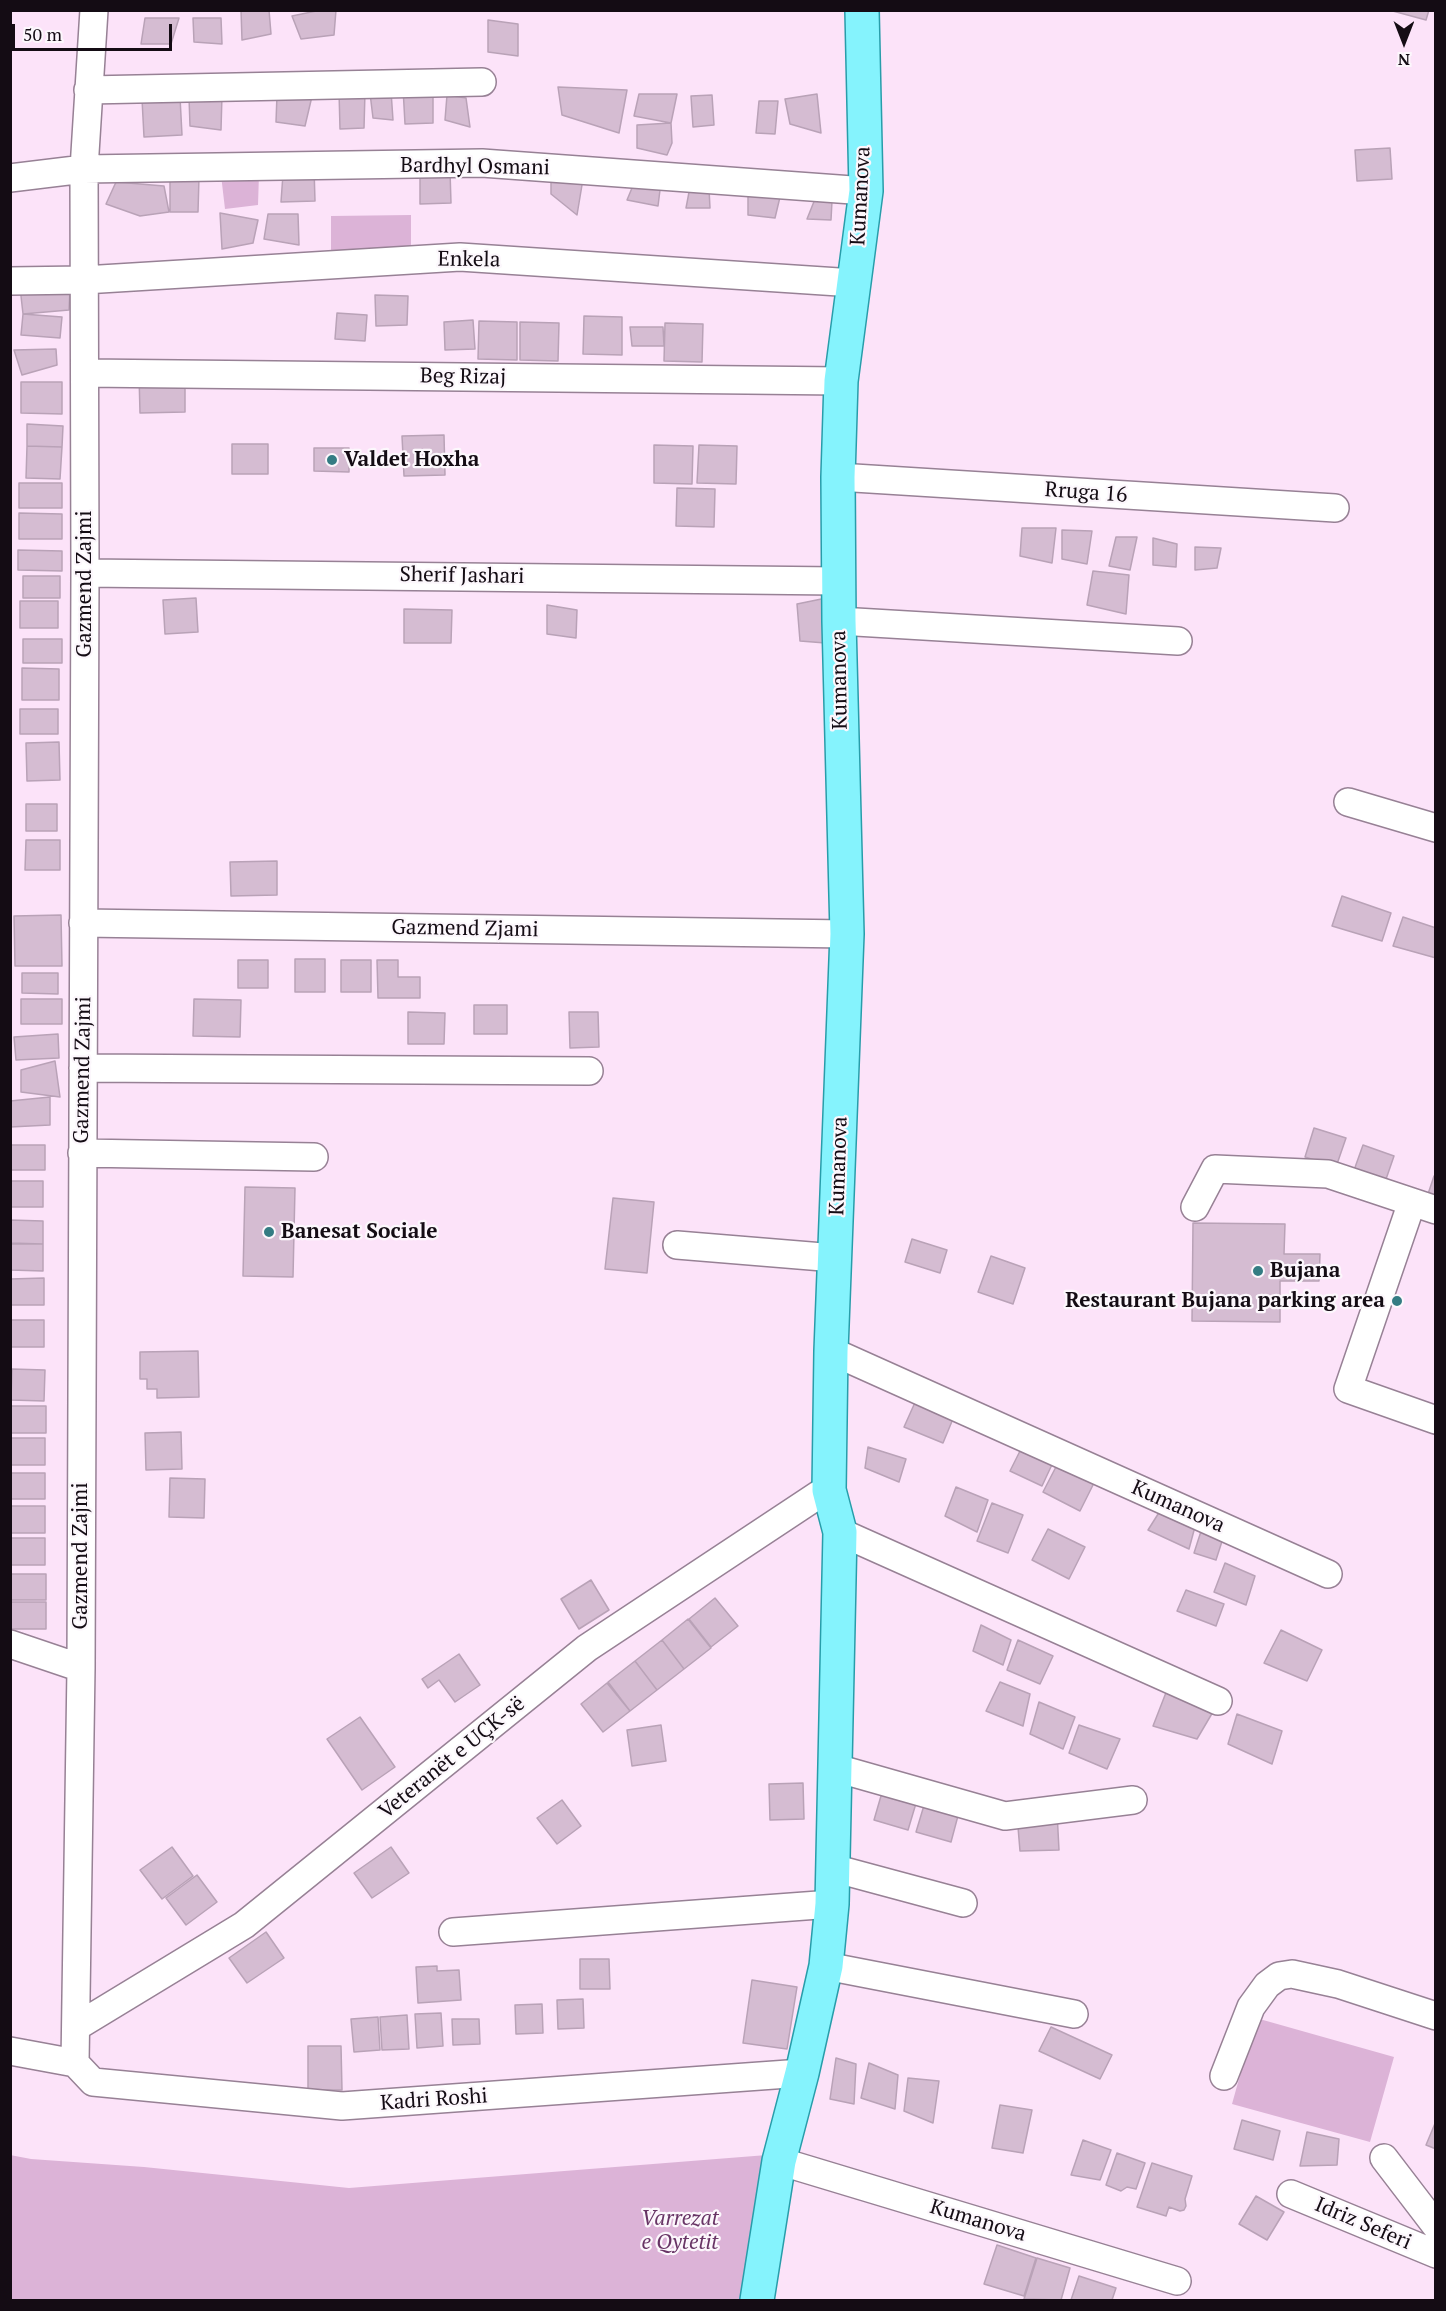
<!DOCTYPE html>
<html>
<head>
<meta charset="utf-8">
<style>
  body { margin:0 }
  #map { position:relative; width:1446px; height:2311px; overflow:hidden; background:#fce3f9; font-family:"PT Serif",serif }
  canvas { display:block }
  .frame { position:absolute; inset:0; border:12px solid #140c14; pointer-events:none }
  .north { position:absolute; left:1374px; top:12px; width:60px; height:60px; -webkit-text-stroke:4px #fcf7fc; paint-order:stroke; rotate:180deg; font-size:16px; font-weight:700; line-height:24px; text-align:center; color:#140c14 }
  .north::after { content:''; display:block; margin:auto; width:21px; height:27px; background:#140c14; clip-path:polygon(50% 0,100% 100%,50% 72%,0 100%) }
  .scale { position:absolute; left:12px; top:24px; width:160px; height:27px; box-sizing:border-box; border:3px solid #140c14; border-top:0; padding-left:8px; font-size:18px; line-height:21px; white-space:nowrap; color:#140c14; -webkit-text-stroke:4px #fcf7fc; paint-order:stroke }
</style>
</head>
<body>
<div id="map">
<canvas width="1446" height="2311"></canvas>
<div class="frame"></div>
<div class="north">N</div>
<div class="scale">50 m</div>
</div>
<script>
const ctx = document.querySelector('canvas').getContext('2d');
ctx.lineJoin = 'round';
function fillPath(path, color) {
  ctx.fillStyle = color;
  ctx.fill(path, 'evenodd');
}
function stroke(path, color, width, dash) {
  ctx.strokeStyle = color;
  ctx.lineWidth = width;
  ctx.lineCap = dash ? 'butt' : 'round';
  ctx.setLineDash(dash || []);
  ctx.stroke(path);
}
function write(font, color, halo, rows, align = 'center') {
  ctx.font = font + ' "PT Serif",serif';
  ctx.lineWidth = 4.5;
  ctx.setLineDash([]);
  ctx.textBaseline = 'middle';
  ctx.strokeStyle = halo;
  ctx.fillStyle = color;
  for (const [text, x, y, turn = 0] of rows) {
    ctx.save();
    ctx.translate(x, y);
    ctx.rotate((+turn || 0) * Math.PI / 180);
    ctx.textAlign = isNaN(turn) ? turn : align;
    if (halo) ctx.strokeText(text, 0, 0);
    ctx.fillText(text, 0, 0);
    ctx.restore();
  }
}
fillPath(new Path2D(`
  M259 174 258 205 225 209 221 175Z
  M411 215V249L331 255V216Z
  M1256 2018 1394 2057 1370 2142 1232 2104Z
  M10 2155 31 2159 144 2167 349 2188 767 2155 743 2300H11Z`), '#dcb3d7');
const building = new Path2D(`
  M241 10H269L271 34 242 40Z
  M321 10H336L334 35 301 39 292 16Z
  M1389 10H1429L1426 20Z
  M145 18H179L171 44H141Z
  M193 18H221L222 44 194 42Z
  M488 20 518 24V56L488 52Z
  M369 85 391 91 393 120 373 118Z
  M558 87 627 90 619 133 562 115Z
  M403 88 433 94V123L405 124Z
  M339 91 365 92 364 128 340 129Z
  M313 92 305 126 276 122 277 95Z
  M639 94H677L671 123 634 116Z
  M817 94 821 133 790 124 785 99Z
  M222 95 221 130 190 126 189 97Z
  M447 95 466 98 470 127 445 120Z
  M712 95 714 125 693 127 691 96Z
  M180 97 182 135 144 137 142 99Z
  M759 101H778L775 134 756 133Z
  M671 123 672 143 667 155 637 148V125Z
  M1390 148 1392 179 1357 181 1355 150Z
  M314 168 315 201 281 202 283 174Z
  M420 171H450L451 203 420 204Z
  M551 174 583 179 577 215 551 194Z
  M170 176 199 177 198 212H170Z
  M637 176 661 182 658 206 627 200Z
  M116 182 164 186 169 212 140 216 106 204Z
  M690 187 709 189 710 208H686Z
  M748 189 780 197 775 218 748 215Z
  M815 199 832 201 831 220 807 219Z
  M220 213 258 220 253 243 222 249Z
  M268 214H298L299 245 264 239Z
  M20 287 70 289 69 310 23 314Z
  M375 295 408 296 407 325 376 326Z
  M337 313 367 315 365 341 335 339Z
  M23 314 62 317 60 338 21 335Z
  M584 316 622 317V355L583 354Z
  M473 320 475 349 445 350 444 322Z
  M479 321 517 322V360L478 359Z
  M520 322 559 323 558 361 520 360Z
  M665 323 703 324 702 362 664 361Z
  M630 327H663L664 346H632Z
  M56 349 57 365 22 375 14 350Z
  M139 375H185V412L140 413Z
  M21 382H62V414L21 413Z
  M27 424 63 426 62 447 27 446Z
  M444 435 445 475 404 476 402 436Z
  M232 444H268V474H232Z
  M654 445 693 446 692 484 654 483Z
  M699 445 737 446 736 484 697 483Z
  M27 446 62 447 60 479 26 478Z
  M314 448H349V472L314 471Z
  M19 483H62V508H19Z
  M677 488 715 489 714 527 676 526Z
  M19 513 62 514V539H19Z
  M1022 528H1056L1052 563 1020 556Z
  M1062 530 1092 531 1087 564 1062 559Z
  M1116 537H1137L1130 570 1109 566Z
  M1153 538 1177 544 1176 567 1153 565Z
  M1195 547 1221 548 1217 568 1195 570Z
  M18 550 62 551V571L18 570Z
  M1093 571 1129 575 1126 614 1087 605Z
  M23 576H60V598H23Z
  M836 596 838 644 800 641 797 604Z
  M196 598 198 632 165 634 163 600Z
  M20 601H58V628H20Z
  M547 605 577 610 576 638 547 634Z
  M404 609 452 610 451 643H404Z
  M23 639H62V663H23Z
  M22 668 59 669V700H22Z
  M20 709H58V734H20Z
  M59 742 60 780 27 781 26 743Z
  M26 804H57V831H26Z
  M26 840H60V870H25Z
  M277 861V895L231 896 230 862Z
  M1342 896 1391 913 1382 941 1332 926Z
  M61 915 62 966H15L14 916Z
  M1403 917 1436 928V958L1393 946Z
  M295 959H325V992H295Z
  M238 960H268V988H238Z
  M341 960H371V992H341Z
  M377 960H398V977H420V998H378Z
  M22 973H58V994L22 993Z
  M21 999H62V1024H21Z
  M194 999 241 1000 240 1037 193 1036Z
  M474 1005H507V1034H474Z
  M408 1012 445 1013 444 1044H408Z
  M569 1012H598L599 1047 570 1048Z
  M58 1034 59 1058 16 1060 14 1037Z
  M55 1061 60 1097 21 1092V1070Z
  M50 1097V1125L10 1127V1101Z
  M1314 1128 1346 1138 1336 1167 1305 1157Z
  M10 1145H45V1170H10Z
  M1363 1145 1394 1156 1384 1185 1353 1173Z
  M1434 1176 1436 1177V1200L1427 1197Z
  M10 1181H43V1207H10Z
  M245 1187 295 1188 293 1277 243 1276Z
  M613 1198 654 1202 647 1273 605 1269Z
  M10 1220 43 1221V1244L10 1243Z
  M1193 1223 1285 1224 1284 1254H1320L1319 1281H1280V1322L1192 1321Z
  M912 1239 947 1250 940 1273 905 1262Z
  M10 1244H43V1271L10 1270Z
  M991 1256 1025 1268 1013 1304 978 1292Z
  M44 1278V1305H10V1279Z
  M10 1320H44V1347H10Z
  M198 1351 199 1397 157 1398V1389H147V1379H140V1352Z
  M12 1369 45 1370 44 1401 11 1400Z
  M917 1398 955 1414 943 1443 904 1427Z
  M10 1406H46V1433H10Z
  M181 1432 182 1469 146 1470 145 1433Z
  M10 1438H45V1465H10Z
  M1025 1441 1056 1456 1042 1486 1010 1471Z
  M868 1447 906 1459 899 1482 865 1468Z
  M1059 1461 1096 1479 1080 1511 1043 1492Z
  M10 1473H45V1499H10Z
  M170 1478 205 1479 204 1518 169 1517Z
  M956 1487 988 1500 977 1532 945 1516Z
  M992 1503 1023 1515 1008 1553 977 1541Z
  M1165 1503 1196 1523 1189 1549 1148 1530Z
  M10 1506H45V1533H10Z
  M1204 1522 1225 1532 1216 1560 1194 1553Z
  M1048 1529 1085 1547 1069 1579 1032 1560Z
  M10 1538H45V1565H10Z
  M1225 1563 1255 1576 1246 1605 1214 1592Z
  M10 1574H46V1600H10Z
  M591 1580 609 1610 579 1629 561 1599Z
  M1186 1590 1224 1604 1216 1626 1177 1611Z
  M715 1598 738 1626 711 1647 689 1619Z
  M10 1602H46V1629H10Z
  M688 1619 711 1648 684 1669 662 1640Z
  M981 1625 1011 1640 1003 1665 973 1651Z
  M1281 1630 1322 1650 1307 1681 1264 1663Z
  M662 1640 684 1669 657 1690 635 1661Z
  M1018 1640 1053 1656 1040 1684 1007 1670Z
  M459 1654 480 1685 455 1702 439 1680 428 1688 422 1679Z
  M635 1661 657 1690 630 1711 608 1682Z
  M1000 1682 1030 1694 1023 1726 986 1711Z
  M607 1683 630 1711 603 1732 581 1704Z
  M1167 1690 1217 1705 1197 1739 1153 1726Z
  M1039 1702 1075 1717 1063 1749 1030 1734Z
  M1237 1714 1282 1731 1272 1764 1228 1744Z
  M360 1717 395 1767 362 1790 327 1739Z
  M661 1725 666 1761 632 1766 627 1730Z
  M1079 1725 1120 1739 1107 1769 1069 1753Z
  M803 1783 804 1819 770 1820 769 1784Z
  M883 1789 917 1800 908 1830 874 1820Z
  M562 1800 581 1826 557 1844 537 1818Z
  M925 1802 959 1812 951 1842 916 1832Z
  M1057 1812 1059 1850 1020 1851 1017 1815Z
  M172 1847 193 1876 162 1899 140 1870Z
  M391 1847 409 1873 372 1898 354 1873Z
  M197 1875 217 1902 186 1925 166 1898Z
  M266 1932 284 1958 247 1983 229 1958Z
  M580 1959H609L610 1989H580Z
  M437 1966V1971L459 1970 461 2000 418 2003 416 1967Z
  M752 1980 797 1987 787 2049 743 2043Z
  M583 1999 584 2028 558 2029 557 2000Z
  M542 2004 543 2033 516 2034 515 2005Z
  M441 2013 443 2046 417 2048 415 2014Z
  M407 2015 409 2049 382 2050 380 2017Z
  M378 2017 380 2050 354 2052 351 2019Z
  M452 2019H479L480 2044 453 2045Z
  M1051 2027 1112 2055 1100 2079 1039 2051Z
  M308 2046H341L342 2090H308Z
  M836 2058 856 2064 854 2104 830 2099Z
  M869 2063 898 2075 895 2109 861 2098Z
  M908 2078 939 2081 933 2123 904 2111Z
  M1000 2105 1032 2110 1023 2153 992 2148Z
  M1242 2120 1280 2131 1273 2160 1234 2149Z
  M1436 2121V2149L1426 2145Z
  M1307 2132 1339 2139 1337 2165 1300 2166Z
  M1083 2140 1111 2150 1100 2180 1071 2175Z
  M1117 2153 1145 2163 1136 2189 1127 2187 1121 2191 1106 2185Z
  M1152 2163 1192 2176 1185 2199 1186 2206 1184 2210 1180 2211 1169 2207 1166 2216 1137 2207Z
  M1256 2196 1284 2212 1267 2240 1239 2224Z
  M997 2245 1036 2258 1024 2296 984 2284Z
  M1037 2258 1070 2268 1061 2300 1024 2299Z
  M1079 2276 1116 2288 1112 2300H1071Z`);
fillPath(building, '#d5bcd2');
stroke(building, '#b9a2b7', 1.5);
const minor = new Path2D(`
  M88 90 482 82
  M10 178 84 169 482 163 866 191
  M10 281 84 280 460 257 854 283
  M85 373 841 381
  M838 477 1335 508
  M85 573 838 581
  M839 621 1178 641
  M1348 802 1436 828
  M83 923 847 934
  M83 1068 589 1071
  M82 1153 314 1157
  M1412 1202 1348 1389 1436 1420
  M1195 1207 1215 1169 1328 1174 1436 1210
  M677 1245 835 1258
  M831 1351 1328 1574
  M840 1532 1218 1701
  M10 1644 81 1668
  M836 1768 1005 1816 1133 1800
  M833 1868 963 1903
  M453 1932 832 1904
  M826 1966 1074 2014
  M76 2027 244 1925 587 1648 818 1495 829 1490
  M10 2051 75 2063
  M75 2063 81 1668 85 573 84 169 94 10
  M75 2063 93 2082 342 2106 802 2073
  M1224 2076 1251 2007 1267 1985 1279 1976 1292 1974 1338 1984 1436 2016
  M1384 2158 1436 2226
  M779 2161 1177 2281
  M1291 2194 1436 2254`);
const major = new Path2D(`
  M757 2300 779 2161 802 2073 826 1966 832 1904 840 1532 829 1490 831 1351 847 934 839 621 838 477 841 381 866 191 862 10`);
stroke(minor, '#978195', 30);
stroke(major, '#289daa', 36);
stroke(minor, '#fff', 27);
stroke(major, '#85f3fd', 33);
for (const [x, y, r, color] of [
  [332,460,6,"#347c83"],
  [269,1232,6,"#347c83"],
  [1258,1271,6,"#347c83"],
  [1397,1301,6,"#347c83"]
]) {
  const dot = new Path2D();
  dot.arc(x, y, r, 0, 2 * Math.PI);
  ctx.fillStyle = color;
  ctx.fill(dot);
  stroke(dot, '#fcf7fc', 2);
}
write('21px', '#140c14', '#fcf7fc', [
  ["Bardhyl Osmani",475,167,1],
  ["Kumanova",861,196,-87],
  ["Enkela",469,260,1],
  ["Beg Rizaj",463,377,1],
  ["Rruga 16",1086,493,4],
  ["Sherif Jashari",462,576,1],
  ["Gazmend Zajmi",85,584,-90],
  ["Kumanova",840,680,-91],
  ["Gazmend Zjami",465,929,1],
  ["Gazmend Zajmi",83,1070,-89],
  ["Kumanova",839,1166,-88],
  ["Kumanova",1178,1507,24],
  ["Gazmend Zajmi",81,1556,-90],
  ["Veteranët e UÇK-së",452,1758,-39],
  ["Kadri Roshi",434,2100,-4],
  ["Kumanova",978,2221,17],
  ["Idriz Seferi",1363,2224,23]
]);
write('bold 21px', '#140c14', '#fcf7fc', [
  ["Valdet Hoxha",344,460],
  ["Banesat Sociale",281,1232],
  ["Bujana",1270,1271],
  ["Restaurant Bujana parking area",1385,1301,"right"]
], 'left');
write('italic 21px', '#683465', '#fcf7fc', [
  ["Varrezat",680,2219],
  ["e Qytetit",680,2243]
]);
</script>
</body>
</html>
